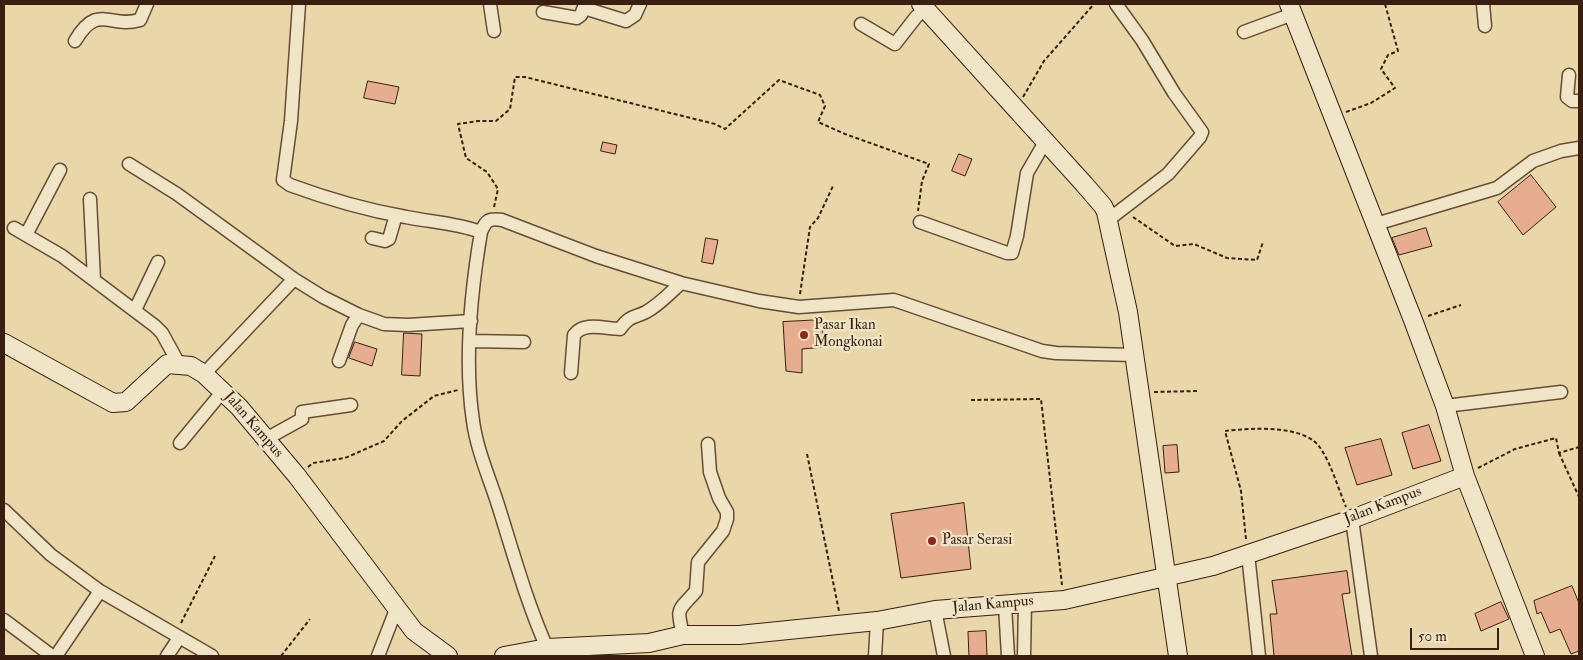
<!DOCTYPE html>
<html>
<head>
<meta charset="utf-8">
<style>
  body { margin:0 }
  #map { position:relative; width:1583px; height:660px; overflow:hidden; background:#ead7a9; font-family:"IM FELL Double Pica",serif }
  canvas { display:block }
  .frame { position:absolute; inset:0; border:5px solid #391e11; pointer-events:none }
  .scale { position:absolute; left:1410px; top:628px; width:89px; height:22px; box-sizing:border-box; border:2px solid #391e11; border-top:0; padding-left:6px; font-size:15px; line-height:18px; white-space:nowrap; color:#391e11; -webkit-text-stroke:4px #f1e5c7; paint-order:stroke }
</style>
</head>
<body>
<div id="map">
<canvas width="1583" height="660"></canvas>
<div class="frame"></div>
<div class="scale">50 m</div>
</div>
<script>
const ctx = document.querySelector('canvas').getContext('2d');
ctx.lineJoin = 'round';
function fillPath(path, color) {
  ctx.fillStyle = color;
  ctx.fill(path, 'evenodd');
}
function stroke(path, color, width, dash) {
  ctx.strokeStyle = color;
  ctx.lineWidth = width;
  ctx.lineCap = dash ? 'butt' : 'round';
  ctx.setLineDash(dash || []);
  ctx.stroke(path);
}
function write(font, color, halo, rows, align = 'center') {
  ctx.font = font + ' "IM FELL Double Pica",serif';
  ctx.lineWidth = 4.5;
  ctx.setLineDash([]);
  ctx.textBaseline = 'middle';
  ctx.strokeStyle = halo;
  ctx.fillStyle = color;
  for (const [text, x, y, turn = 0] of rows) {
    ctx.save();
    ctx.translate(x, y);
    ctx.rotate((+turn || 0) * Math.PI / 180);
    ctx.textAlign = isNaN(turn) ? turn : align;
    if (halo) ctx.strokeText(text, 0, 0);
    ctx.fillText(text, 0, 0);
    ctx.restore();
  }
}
const building = new Path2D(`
  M368 81 399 87 395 104 364 98Z
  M603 142 617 145 615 154 601 151Z
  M959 154 972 159 965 176 952 171Z
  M1531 175 1556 207 1523 235 1498 202Z
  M1426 228 1432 246 1399 255 1392 238Z
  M706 238 718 240 713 264 702 262Z
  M821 320 825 347 802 349V373L786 371 783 322Z
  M404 333 422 334 420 376 402 375Z
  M355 342 377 349 372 366 349 358Z
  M1429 425 1441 461 1413 469 1402 433Z
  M1381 439 1392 475 1357 485 1345 448Z
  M1177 445 1179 472 1165 473 1163 446Z
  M964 503 971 569 901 578 891 514Z
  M1347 571 1350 593 1342 594 1352 656H1274L1270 614H1277L1272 581Z
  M1572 586 1579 603V651L1571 654 1560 629 1550 633 1541 612 1537 614 1534 601Z
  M1501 602 1509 619 1481 631 1475 614Z
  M986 631 987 656H969L968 632Z`);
fillPath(building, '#e6ad91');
stroke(building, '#391e11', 1);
const street = new Path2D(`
  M299 4 291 121 283 180 290 185C328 199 366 210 406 217 431 222 457 223 481 232
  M490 4 494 31
  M1483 4 1485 26
  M584 8 626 21 635 15 640 4
  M543 12 577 18 581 15 585 4
  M861 24 895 44 916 17 925 9
  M1244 32 1293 14
  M75 41C98 2 109 29 140 20L147 4
  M1569 75 1567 97 1572 101H1579
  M129 164 177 194 294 279 323 297 359 315 384 324 408 325 471 321
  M90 199 94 280
  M1108 220 1168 174 1200 137 1202 132 1174 93 1142 40 1116 4
  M920 222 1007 253H1012L1017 236 1027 173 1045 142
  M1376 224 1497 188 1533 161 1561 151 1579 148
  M14 228 62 256 155 326 162 333 179 364
  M26 235 60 170
  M372 238 385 241 389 239 396 215
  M135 310 158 262
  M471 341 524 342
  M339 361 352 325 359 315
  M571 373 574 335C584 321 605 329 620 329 630 315 634 318 646 312 659 305 670 293 681 283
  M204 374 294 279
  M1445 406 1561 392
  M266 439 302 419V412L351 405
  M180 443 223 391
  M4 510 51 555 100 591 212 656
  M1352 519 1371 656
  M1248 554 1259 656
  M1005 606 1008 656
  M935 610 944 656
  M4 620 52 656
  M683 635C676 606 678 612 696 591L698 562 723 531 727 519V512L719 498 710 472 708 444
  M547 648C527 603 514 556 499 508 490 479 477 451 473 421 464 361 471 291 481 232 486 220 489 218 502 220L596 256 681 283 759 301 799 307 894 300 1042 351 1056 353 1134 355
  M56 656 100 591
  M167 656 179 638
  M378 656 397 607
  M875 656 877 621
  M1024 656 1025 602`);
const secondary = new Path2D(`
  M921 4 1084 184 1103 206 1106 212 1128 312 1178 656
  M1289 4 1413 320 1445 406 1465 476 1535 656
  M4 343 113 403 126 402 167 364 191 366 204 374 239 407 297 476 414 631 448 656
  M504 656 547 648 649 643 683 635H739L877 621 935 610 1064 600 1213 566 1352 519 1465 476`);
stroke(street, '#654c37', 15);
stroke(secondary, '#391e11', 20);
stroke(new Path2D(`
  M1023 97 1044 61 1094 4
  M1346 112 1371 103 1395 88 1381 69 1388 55 1398 51 1385 4
  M494 207 498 189 487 172 466 158 458 124 478 121H496L510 109 515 77H525L715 124 725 129 779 80 820 95 825 106 818 122 845 134 929 164 922 181 918 211
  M1133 217 1175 246 1194 244 1227 258 1257 260 1263 242
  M800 294 810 227 818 218 833 186
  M1428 316 1461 305
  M1154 392 1197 391
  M971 400 1041 399 1062 585
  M1559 453 1579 497
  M807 454 839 611
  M308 467 313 463 345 458 384 441 402 421 434 396 458 390
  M1478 468 1515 449 1556 438 1559 453 1579 447
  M1246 539 1241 491 1225 431C1251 428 1306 424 1321 449 1332 466 1338 488 1346 507
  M181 623 215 556
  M281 656 310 619`), '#391e11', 2, [4, 2.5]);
stroke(street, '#f1e5c7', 12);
stroke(secondary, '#f1e5c7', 18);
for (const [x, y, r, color] of [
  [804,335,5,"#8f2418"],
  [932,541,5,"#8f2418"]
]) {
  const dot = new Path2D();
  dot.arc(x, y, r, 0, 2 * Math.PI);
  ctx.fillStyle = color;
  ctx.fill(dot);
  stroke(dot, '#f1e5c7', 2);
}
write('15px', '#391e11', '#f1e5c7', [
  ["Pasar Ikan",814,326],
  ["Mongkonai",814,343],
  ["Pasar Serasi",942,541]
], 'left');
write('15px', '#391e11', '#f1e5c7', [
  ["Jalan Kampus",253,425,49],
  ["Jalan Kampus",1383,506,-21],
  ["Jalan Kampus",993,605,-5]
]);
</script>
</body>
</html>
